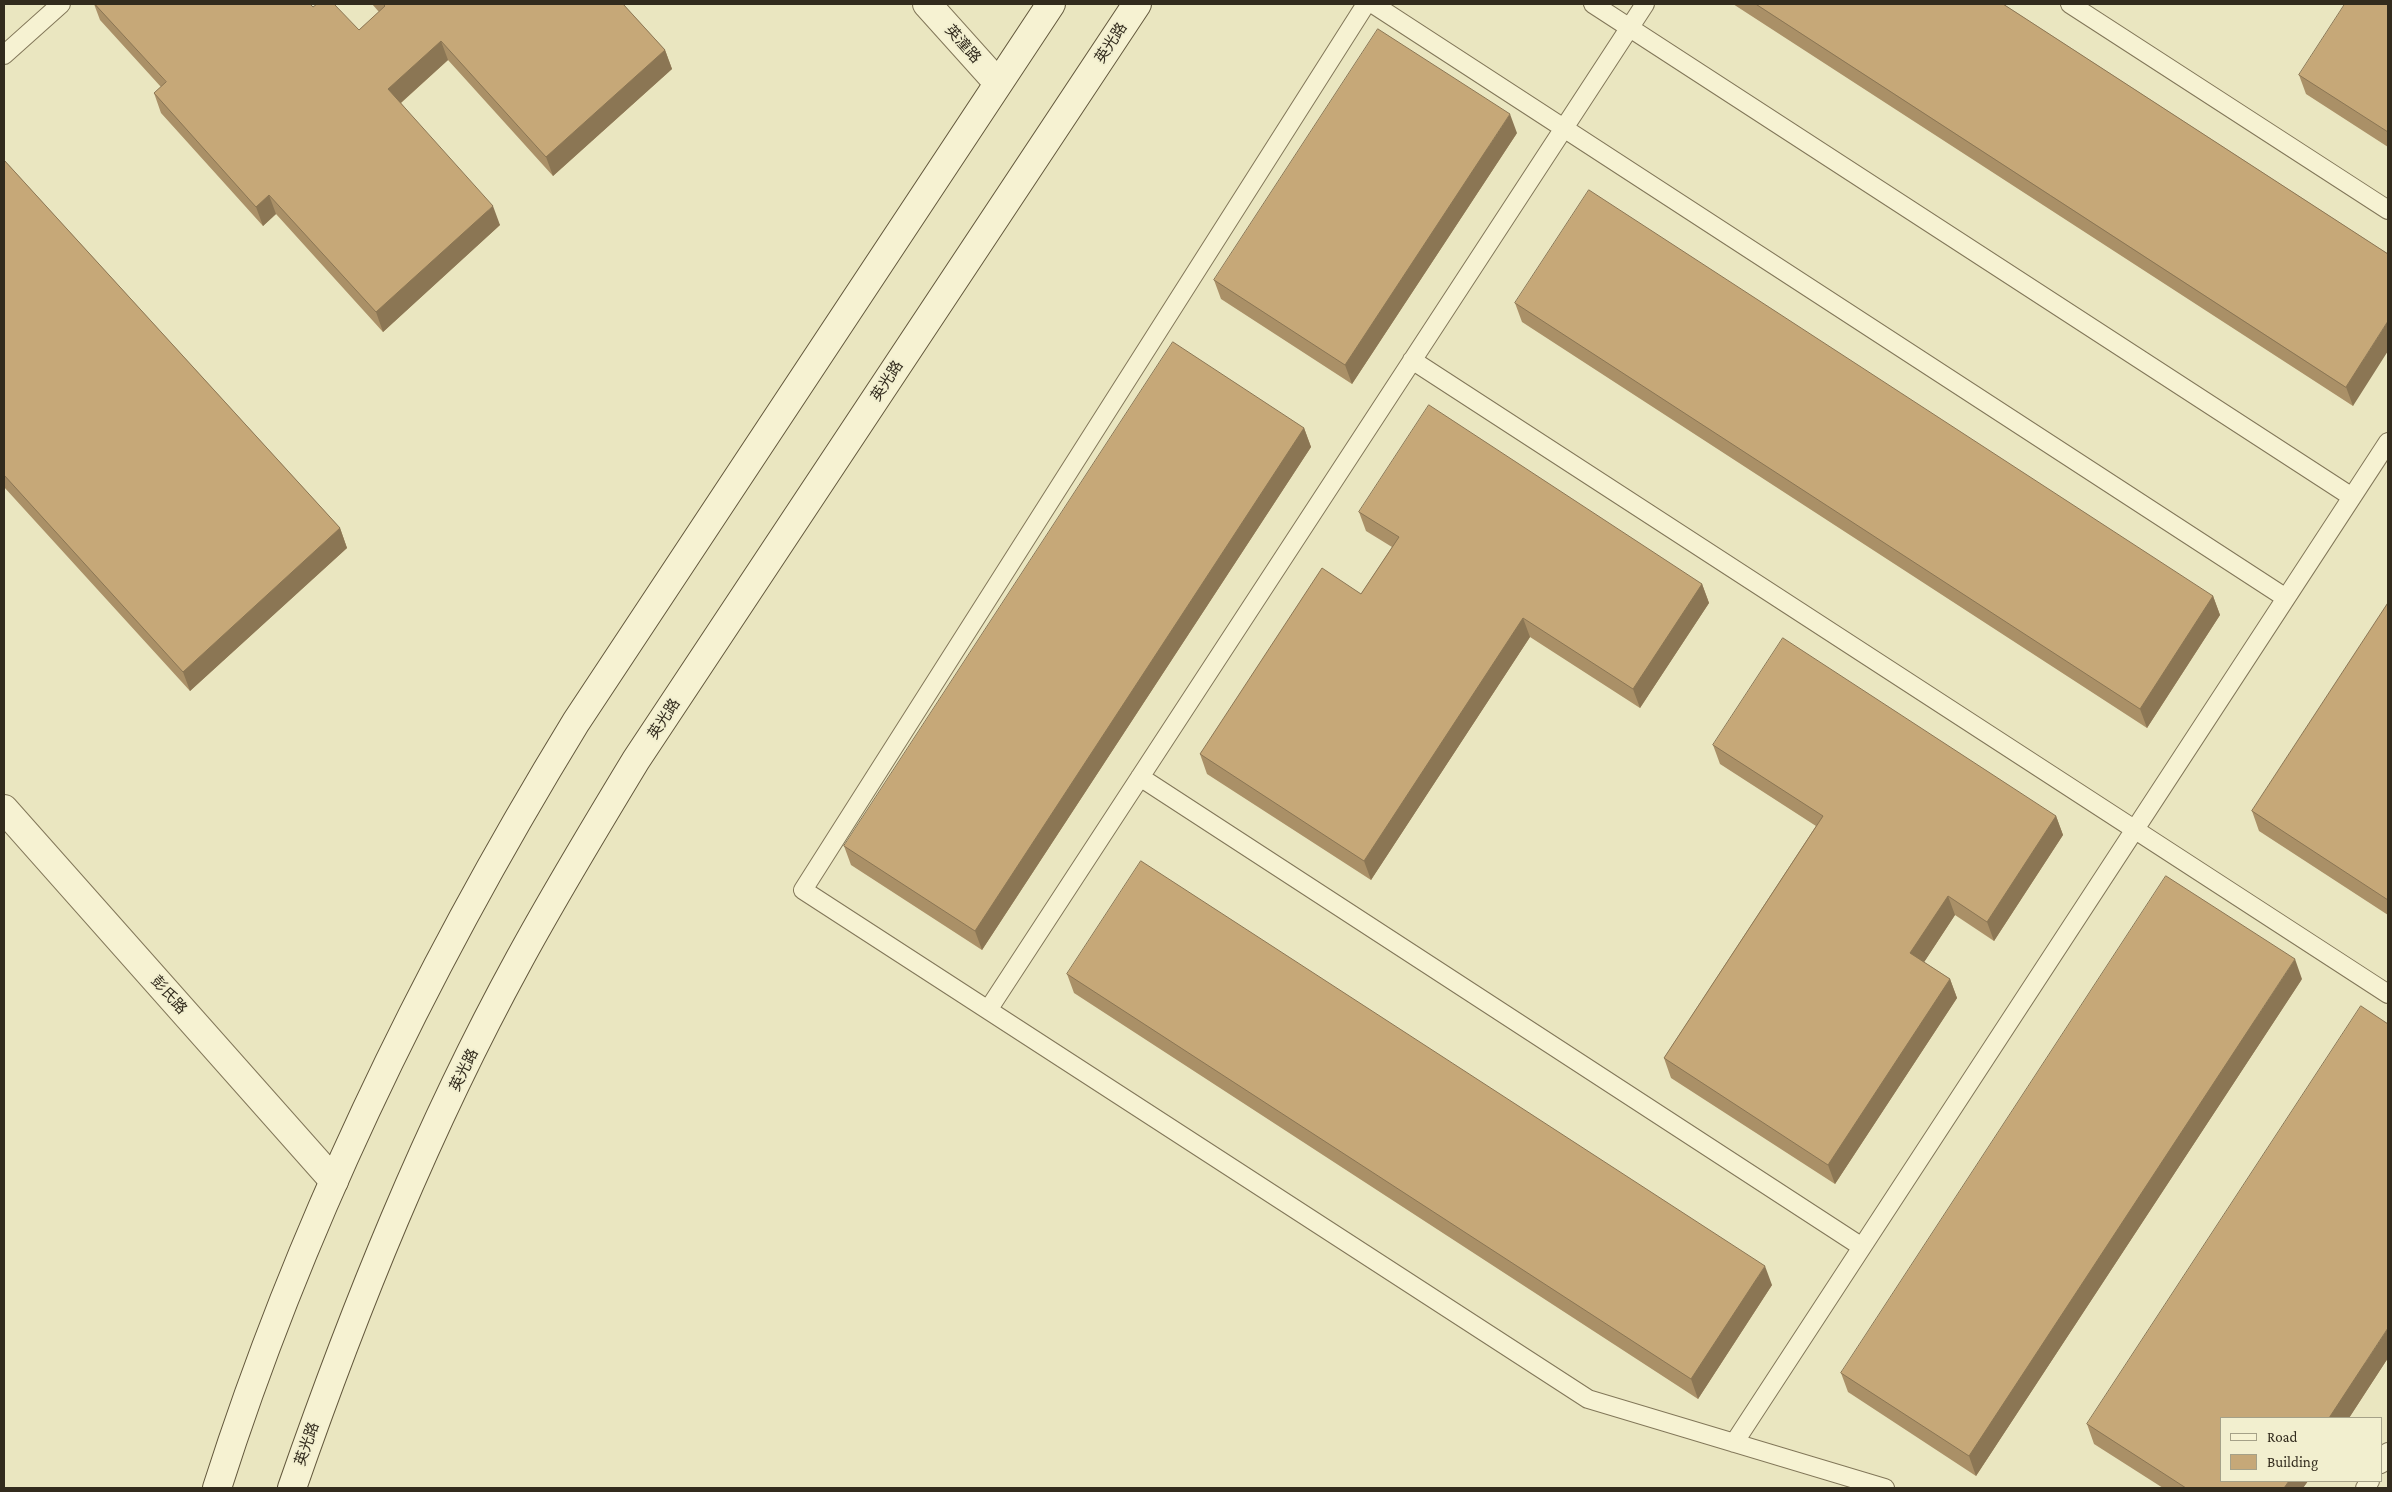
<!DOCTYPE html>
<html>
<head>
<meta charset="utf-8">
<style>
  body { margin:0 }
  #map { position:relative; width:2392px; height:1492px; overflow:hidden; background:#eae6c0; font-family:"Crimson Pro",serif }
  canvas { display:block }
  .frame { position:absolute; inset:0; border:5px solid #322b1d; pointer-events:none }
  .legend { position:absolute; left:2220px; top:1417px; width:162px; height:65px; box-sizing:border-box; background:#f2efcf; border:1px solid #a5a188; margin:0; padding:6px 9px; list-style:none; font-size:15px; color:#322b1d }
  .legend li { display:flex; align-items:center; gap:10px; height:25px }
  .legend b { width:25px; border:1px solid #a5a188 }
</style>
</head>
<body>
<div id="map">
<canvas width="2392" height="1492"></canvas>
<div class="frame"></div>
<ul class="legend">
<li><b style="height:6px;background:#f6f2d2"></b>Road</li>
<li><b style="height:14px;background:#c6a878"></b>Building</li>
</ul>
</div>
<script>
const ctx = document.querySelector('canvas').getContext('2d');
ctx.lineJoin = 'round';
function stroke(path, color, width, dash) {
  ctx.strokeStyle = color;
  ctx.lineWidth = width;
  ctx.lineCap = dash ? 'butt' : 'round';
  ctx.setLineDash(dash || []);
  ctx.stroke(path);
}
function fillPath(path, color) {
  ctx.fillStyle = color;
  ctx.fill(path, 'evenodd');
}
function write(font, color, halo, rows, align = 'center') {
  ctx.font = font + ' "Crimson Pro","Noto Sans SC",serif';
  ctx.lineWidth = 4;
  ctx.setLineDash([]);
  ctx.textBaseline = 'middle';
  ctx.strokeStyle = halo;
  ctx.fillStyle = color;
  for (const [text, x, y, turn = 0] of rows) {
    ctx.save();
    ctx.translate(x, y);
    ctx.rotate((+turn || 0) * Math.PI / 180);
    ctx.textAlign = isNaN(turn) ? turn : align;
    if (halo) ctx.strokeText(text, 0, 0);
    ctx.fillText(text, 0, 0);
    ctx.restore();
  }
}
const lane = new Path2D(`
  M1366 4 803 890 1588 1399 1885 1488
  M1373 4 2286 598
  M1593 4 2352 497
  M2070 4 2388 210
  M4 55 61 4
  M1412 360 2388 994
  M1140 777 1862 1247
  M988 1010 1645 4
  M1734 1443 2388 442
  M2381 1464 2388 1452
  M2365 1488 2370 1481`);
const street = new Path2D(`
  M927 4 998 83
  M4 809 334 1181`);
const secondary = new Path2D(`
  M217 1488C303 1218 428 964 576 722L1051 4
  M292 1488C355 1307 427 1128 519 960 556 892 596 826 636 760L1137 4`);
stroke(lane, '#827759', 20);
stroke(street, '#827759', 30);
stroke(secondary, '#63583c', 30);
stroke(lane, '#f6f2d2', 18);
stroke(street, '#f6f2d2', 28);
stroke(secondary, '#f6f2d2', 28);
fillPath(new Path2D(`
  M94 4H310L313 7 359 30 379 12 372 4H623L665 50 672 69 553 176 448 60 401 103 500 225 383 332 276 214 263 226 161 113 154 93 161 87 100 20Z
  M1733 4H2003L2388 254 2353 406Z
  M2388 4V147L2306 94 2299 75Z
  M1517 133 1352 384 1221 299 1214 280Z
  M4 160 340 528 347 548 190 691 4 487Z
  M1515 303 2213 596 2220 615 2147 728 1522 322Z
  M1304 428 1311 447 982 950 851 865 844 846Z
  M1359 512 1702 584 1709 603 1640 708 1530 637 1371 880 1207 774 1200 754 1361 594 1392 547 1366 531Z
  M2388 603V915L2259 831 2252 811Z
  M1713 745 2056 816 2063 835 1994 941 1955 915 1924 962 1950 979 1957 998 1835 1184 1671 1078 1664 1058 1816 826 1720 764Z
  M1067 974 1772 1285 1698 1399 1074 993Z
  M2302 979 1976 1476 1848 1392 1841 1373Z
  M2388 1358 2349 1418H2221V1481H2308L2303 1488H2163L2094 1444 2087 1424Z`), '#aa9067');
fillPath(new Path2D(`
  M441 41 448 60 395 108 388 89Z
  M665 50 672 69 553 176 546 157Z
  M1510 114 1517 133 1352 384 1345 365Z
  M269 195 276 214 263 226 256 207Z
  M493 206 500 225 383 332 376 312Z
  M2388 321V351L2353 406 2346 387Z
  M1304 428 1311 447 982 950 975 931Z
  M340 528 347 548 190 691 183 672Z
  M1702 584 1709 603 1640 708 1633 689Z
  M2213 596 2220 615 2147 728 2140 709Z
  M1523 618 1530 637 1371 880 1364 861Z
  M2056 816 2063 835 1994 941 1987 922Z
  M1948 896 1955 915 1917 973 1910 953Z
  M2295 959 2302 979 1976 1476 1969 1456Z
  M1950 979 1957 998 1835 1184 1828 1165Z
  M1765 1266 1772 1285 1698 1399 1691 1379Z
  M2388 1328V1358L2349 1418H2329Z
  M2289 1481H2308L2303 1488H2284Z`), '#8b7654');
const building = new Path2D(`
  M95 4H310L313 7 317 4H334L359 30 385 6 383 4H623L665 50 546 157 441 41 388 89 493 206 376 312 269 195 256 207 154 93 166 82Z
  M1756 4H2003L2388 254V321L2346 387Z
  M2345 4H2388V132L2299 75Z
  M1378 29 1510 114 1345 365 1214 280Z
  M4 160 340 528 183 672 4 475Z
  M1589 190 2213 596 2140 709 1515 303Z
  M1173 342 1304 428 975 931 844 846Z
  M1429 405 1702 584 1633 689 1523 618 1364 861 1200 754 1322 568 1361 594 1399 537 1359 512Z
  M2388 603V900L2252 811Z
  M1783 638 2056 816 1987 922 1948 896 1910 953 1950 979 1828 1165 1664 1058 1823 816 1713 745Z
  M1141 861 1765 1266 1691 1379 1067 974Z
  M2166 876 2295 959 1969 1456 1841 1373Z
  M2361 1006 2388 1024V1328L2329 1418H2221V1481H2289L2284 1488H2186L2087 1424Z`);
fillPath(building, '#c6a878');
stroke(building, '#8b7654', 1);
write('15px', '#322b1d', '#f2efcf', [
  ["英光路",1111,43,-57],
  ["英潼路",963,44,48],
  ["英光路",887,381,-57],
  ["英光路",664,719,-57],
  ["彭氏路",169,995,48],
  ["英光路",464,1070,-64],
  ["英光路",307,1444,-71]
]);
</script>
</body>
</html>
